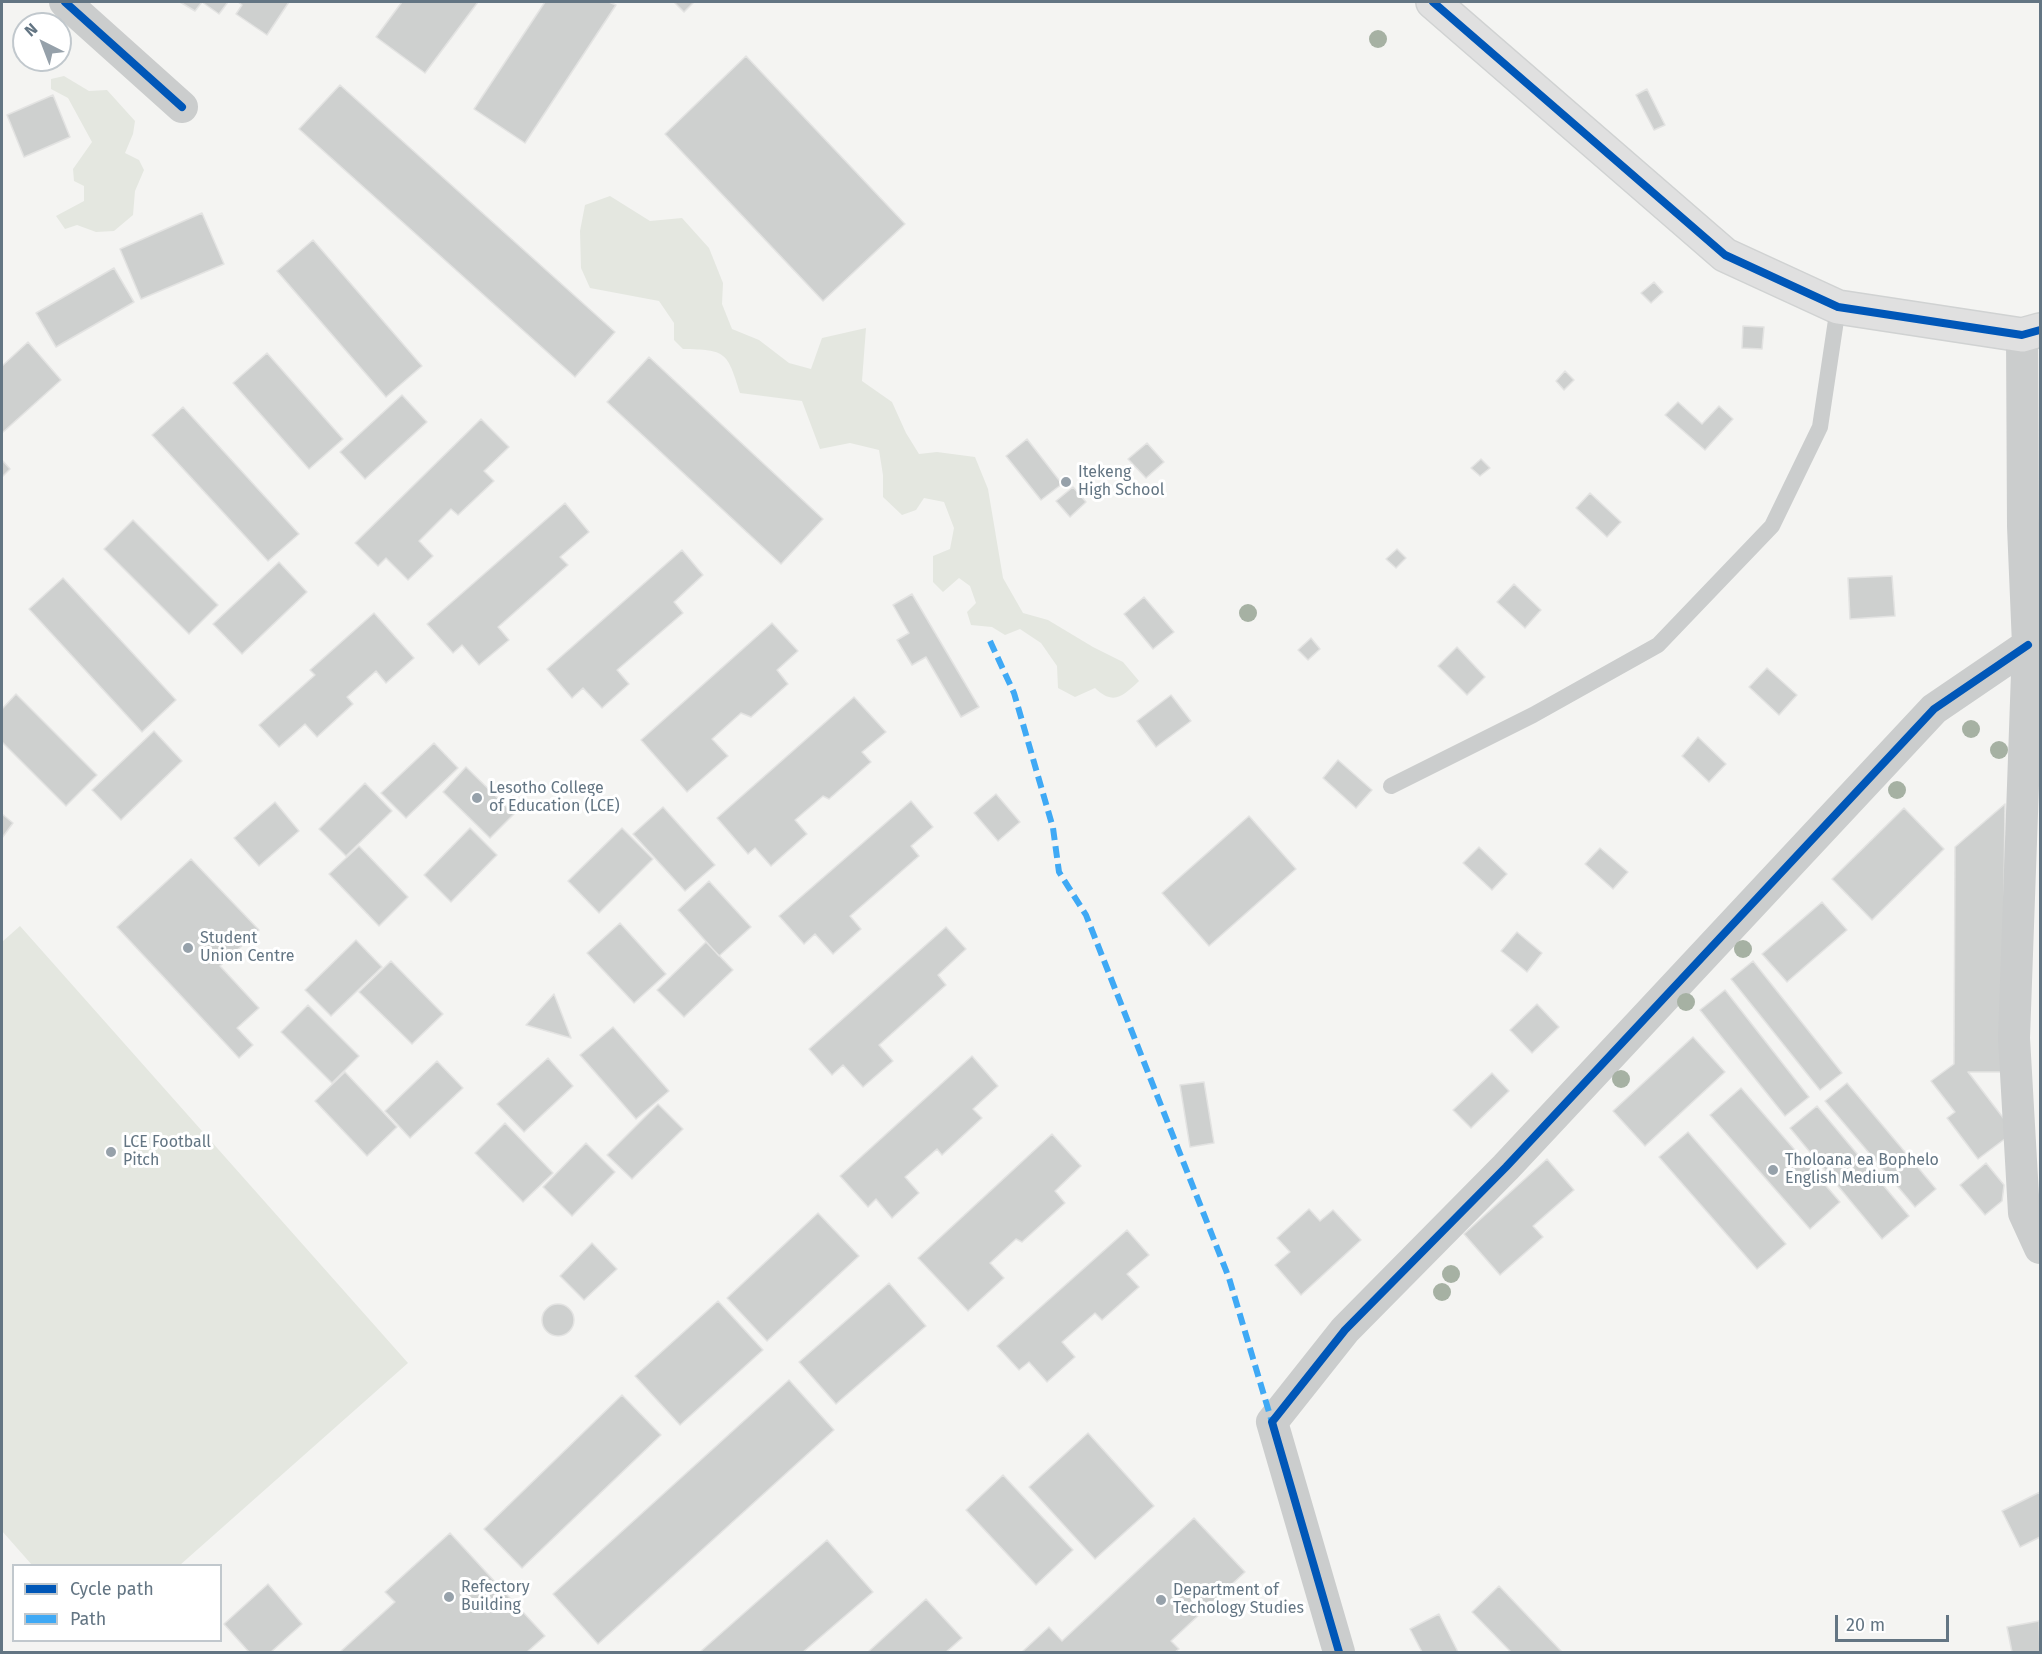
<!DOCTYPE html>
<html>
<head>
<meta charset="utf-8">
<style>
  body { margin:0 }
  #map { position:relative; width:2042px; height:1654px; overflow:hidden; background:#f4f4f2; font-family:"Fira Sans",sans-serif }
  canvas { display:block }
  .frame { position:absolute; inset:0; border:3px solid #637583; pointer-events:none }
  .legend { position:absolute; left:12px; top:1564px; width:210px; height:78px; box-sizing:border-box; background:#fff; border:2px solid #c1c8cd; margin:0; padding:8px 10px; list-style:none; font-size:18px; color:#637583 }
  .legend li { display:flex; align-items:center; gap:12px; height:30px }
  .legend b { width:30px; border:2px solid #c1c8cd }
  .north { position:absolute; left:12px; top:12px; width:60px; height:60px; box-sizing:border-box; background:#fff; border:2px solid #c1c8cd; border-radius:50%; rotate:318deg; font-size:16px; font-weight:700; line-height:24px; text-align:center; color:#637583 }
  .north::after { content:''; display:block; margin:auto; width:21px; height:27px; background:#96a1aa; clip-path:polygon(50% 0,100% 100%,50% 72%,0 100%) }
  .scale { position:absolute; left:1835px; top:1615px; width:114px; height:27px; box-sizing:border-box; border:3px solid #637583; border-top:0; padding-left:8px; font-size:18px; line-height:21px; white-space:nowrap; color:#637583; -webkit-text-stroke:4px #fff; paint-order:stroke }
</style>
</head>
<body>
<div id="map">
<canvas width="2042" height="1654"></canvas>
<div class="frame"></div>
<ul class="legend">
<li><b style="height:8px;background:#0057b8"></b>Cycle path</li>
<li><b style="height:8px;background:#3fa9f5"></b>Path</li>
</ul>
<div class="north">N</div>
<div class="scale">20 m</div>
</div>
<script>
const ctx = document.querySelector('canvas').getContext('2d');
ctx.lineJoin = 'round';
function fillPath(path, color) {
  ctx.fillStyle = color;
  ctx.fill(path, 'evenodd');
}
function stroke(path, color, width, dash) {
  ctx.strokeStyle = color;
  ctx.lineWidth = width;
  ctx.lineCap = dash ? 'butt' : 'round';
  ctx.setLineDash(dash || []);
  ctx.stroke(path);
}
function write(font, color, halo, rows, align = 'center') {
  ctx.font = font + ' "Fira Sans",sans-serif';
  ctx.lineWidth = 6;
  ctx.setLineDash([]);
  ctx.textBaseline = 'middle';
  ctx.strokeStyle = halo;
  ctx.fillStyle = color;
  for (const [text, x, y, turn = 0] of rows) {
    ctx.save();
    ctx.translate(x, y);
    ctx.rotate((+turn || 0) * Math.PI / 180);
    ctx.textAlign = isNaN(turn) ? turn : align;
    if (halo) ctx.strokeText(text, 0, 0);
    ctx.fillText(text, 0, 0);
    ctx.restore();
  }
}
fillPath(new Path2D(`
  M64 76 89 91 107 90 135 121 133 134 125 153 139 160 144 170 135 191 133 215 114 231 96 232 77 225 65 229 56 216 84 201V186L74 181 73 169 92 142 68 98 51 89V79Z
  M610 196 650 221 682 218 709 248 723 283 722 304 732 329 759 340 789 363 811 369 822 338 866 328 862 381 892 402 906 433 919 454 937 452 975 457 988 489 1003 578 1023 613 1048 620 1093 647 1123 662 1139 681C1123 696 1114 706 1095 688L1075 697 1058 688 1057 666 1041 643 1020 629 1005 635 992 627 971 625 967 612 976 603 970 586 959 578 943 592 933 582V556L950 549 954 528 944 502 924 498 916 510 902 515 883 497V475L879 450 850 443 820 449 802 401 740 393C727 351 726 350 683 349L674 340V323L659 301 590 288 581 268 580 231 585 205Z
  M20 926 408 1363 180 1565H32L2 1531V942Z`), '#e4e7e0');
const building = new Path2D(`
  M180 2H228L219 14 202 2 195 11Z
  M238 2H289L267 35 236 14 242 5Z
  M402 2H478L425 73 376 37Z
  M545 2H609L616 5 525 143 474 109Z
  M674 2H694L684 12Z
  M746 56 905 224 823 301 665 134Z
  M340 85 615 332 575 377 299 129Z
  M1647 89 1665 125 1654 130 1636 95Z
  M53 95 70 137 24 157 7 115Z
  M202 213 224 264 141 299 120 249Z
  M313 240 422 366 386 397 277 271Z
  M114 268 134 302 56 347 36 313Z
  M1654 282 1663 292 1651 303 1641 293Z
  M1743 326 1764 327 1762 349 1742 348Z
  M28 342 61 380 2 433V366Z
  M267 353 343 439 309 469 233 383Z
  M649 357 823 519 781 564 607 402Z
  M1565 371 1574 380 1564 390 1556 381Z
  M402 395 427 422 365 479 340 452Z
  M1678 402 1702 424 1719 406 1733 419 1705 450 1665 415Z
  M183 407 299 534 268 561 152 435Z
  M481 419 509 447 484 471 494 481 458 515 451 509 419 541 433 556 408 580 386 558 378 566 355 543Z
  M1027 439 1062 484 1041 500 1006 456Z
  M1147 443 1164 462 1146 478 1128 459Z
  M1481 459 1490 468 1480 476 1471 468Z
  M2 460 10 469 2 477Z
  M1073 487 1086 502 1070 517 1056 501Z
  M1590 493 1621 522 1607 537 1576 508Z
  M565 503 589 532 560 557 568 565 498 627 509 640 479 665 462 645 453 653 427 624Z
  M133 520 218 605 189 634 104 549Z
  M1397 549 1406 558 1396 568 1386 559Z
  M682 550 703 575 674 602 683 613 617 670 629 684 602 708 583 688 572 698 547 669Z
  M279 562 307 592 242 654 213 624Z
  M1892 576 1895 616 1850 619 1848 578Z
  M63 578 176 700 142 732 29 609Z
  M1514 584 1541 610 1525 628 1497 602Z
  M912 594 979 707 961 717 926 657 912 665 897 640 909 633 893 605Z
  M1144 597 1174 632 1153 649 1124 614Z
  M374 613 414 658 386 683 376 671 347 697 353 704 317 737 305 724 279 747 259 725 315 675 310 670Z
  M772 623 798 651 777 670 788 684 751 717 741 713 712 739 728 756 687 792 641 740Z
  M1311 638 1320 649 1308 660 1298 650Z
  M1457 647 1485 677 1467 695 1438 666Z
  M1767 668 1797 695 1779 715 1749 687Z
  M16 694 97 775 66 806 2 742V709Z
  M1171 695 1191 721 1156 747 1137 721Z
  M854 697 886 732 862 752 871 762 829 799 823 796 795 820 807 834 771 866 755 848 748 854 717 818Z
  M154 731 182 761 121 820 92 790Z
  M1698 737 1726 764 1709 782 1682 756Z
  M434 743 458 768 406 818 381 793Z
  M1338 760 1372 790 1356 808 1323 778Z
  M466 767 514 814 490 838 443 792Z
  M365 783 392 811 346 856 319 829Z
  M996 794 1020 822 998 841 974 813Z
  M911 801 933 827 911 846 919 856 850 916 861 929 833 954 815 934 804 944 779 916Z
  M275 802 299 831 259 866 234 838Z
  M2005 804 2002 1072H1968L2014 1132 1978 1159 1947 1118 1955 1112 1931 1081 1954 1064 1955 847Z
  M663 807 715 865 685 891 633 834Z
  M1904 808 1944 849 1872 920 1832 879Z
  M2 814 13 823 2 838Z
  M1249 816 1296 869 1209 946 1162 893Z
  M470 828 497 855 451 902 424 875Z
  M622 828 653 859 599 913 568 881Z
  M359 846 408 897 379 926 329 874Z
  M1479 847 1507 874 1492 890 1463 863Z
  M1600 848 1628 872 1613 889 1585 864Z
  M191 859 259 930 220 966 259 1008 237 1028 253 1045 239 1058 117 927Z
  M709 881 751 927 719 956 678 910Z
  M1822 902 1847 930 1787 982 1762 954Z
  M620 923 666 974 634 1003 587 953Z
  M946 927 966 949 938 975 946 985 879 1045 893 1061 863 1087 843 1065 832 1075 809 1049Z
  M1517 932 1542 953 1527 972 1501 951Z
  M356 940 382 967 331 1016 305 990Z
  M706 942 733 970 684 1017 657 990Z
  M391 961 443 1014 412 1044 359 992Z
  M1753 961 1842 1073 1820 1090 1731 979Z
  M1725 990 1809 1097 1785 1116 1700 1010Z
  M554 994 571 1038 526 1025Z
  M1537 1004 1559 1027 1532 1053 1510 1030Z
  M308 1005 359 1056 332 1083 281 1032Z
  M613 1027 669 1091 636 1119 580 1055Z
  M1693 1037 1725 1072 1645 1146 1613 1111Z
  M972 1056 998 1086 973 1109 982 1118 942 1155 937 1149 905 1177 919 1193 892 1218 876 1199 868 1207 840 1176Z
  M548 1058 573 1086 524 1132 497 1104Z
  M437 1061 463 1088 410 1138 385 1111Z
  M345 1072 397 1127 367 1156 315 1101Z
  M1492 1073 1509 1091 1471 1128 1453 1110Z
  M1204 1082 1214 1143 1190 1147 1180 1085Z
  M1847 1083 1936 1189 1915 1207 1825 1101Z
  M1741 1088 1840 1202 1810 1229 1710 1115Z
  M658 1104 683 1129 632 1179 607 1155Z
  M1817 1106 1909 1216 1882 1239 1790 1128Z
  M505 1123 553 1173 523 1202 475 1153Z
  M1688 1132 1786 1244 1757 1269 1659 1157Z
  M1052 1134 1081 1166 1055 1191 1065 1203 1022 1242 1016 1239 990 1263 1004 1278 968 1311 918 1258Z
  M586 1143 615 1172 572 1216 543 1187Z
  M1547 1159 1574 1190 1533 1226 1543 1237 1500 1275 1464 1234Z
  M1986 1163 2004 1185 2002 1201 1985 1215 1960 1185Z
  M1309 1209 1320 1221 1333 1210 1361 1240 1301 1295 1275 1265 1290 1252 1277 1238Z
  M818 1213 859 1256 767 1341 727 1298Z
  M1127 1230 1149 1255 1127 1274 1139 1287 1102 1320 1095 1313 1062 1342 1075 1357 1047 1382 1029 1362 1019 1370 997 1346Z
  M592 1243 617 1269 584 1300 560 1276Z
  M889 1283 926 1326 836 1404 799 1362Z
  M718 1301 763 1350 680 1425 635 1376Z
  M542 1320a16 16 0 1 1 32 0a16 16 0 1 1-32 0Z
  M789 1380 834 1430 598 1644 553 1594Z
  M622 1395 661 1435 522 1568 484 1529Z
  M1088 1433 1154 1506 1095 1559 1029 1487Z
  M1003 1475 1073 1550 1036 1585 966 1510Z
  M2040 1492V1537L2020 1547 2002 1511Z
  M1194 1518 1245 1572 1171 1641 1179 1649 1175 1652H1022L1049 1627 1062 1641Z
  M450 1533 545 1636 527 1652H340L395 1602 385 1592Z
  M827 1540 873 1592 803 1652H700Z
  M268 1584 302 1624 271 1652H249L224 1624Z
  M1499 1586 1562 1652H1511L1472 1612Z
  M926 1599 962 1638 946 1652H868Z
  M1439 1614 1458 1652H1422L1410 1629Z
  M2039 1621 2040 1652H2012L2007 1627Z`);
fillPath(building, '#ced0cf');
stroke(building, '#e3e3e2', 1.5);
const secondary = new Path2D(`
  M1433 2 1725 255 1838 307 2022 335 2040 330`);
stroke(secondary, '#d0d2d2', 36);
stroke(new Path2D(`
  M1391 786 1533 715 1658 645 1772 526 1820 427 1838 307`), '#cbcdcd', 16);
stroke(new Path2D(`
  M65 2 182 107
  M2022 335 2023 526 2028 645 2014 1038 2024 1213 2040 1248
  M1339 1652 1272 1422 1345 1330 1506 1167 1934 709 2028 645`), '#cbcdcd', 32);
stroke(secondary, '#e0e0e0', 33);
stroke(new Path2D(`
  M990 641 1014 693 1053 828 1059 872 1086 915 1229 1278 1272 1422`), '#3fa9f5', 6, [12, 6]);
stroke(new Path2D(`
  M65 2 182 107
  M1433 2 1725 255 1838 307 2022 335 2040 330
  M1339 1652 1272 1422 1345 1330 1506 1167 1934 709 2028 645`), '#0057b8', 8);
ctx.fillStyle = '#a6b1a3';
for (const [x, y] of [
  [1378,39],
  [1248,613],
  [1971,729],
  [1999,750],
  [1897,790],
  [1743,949],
  [1686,1002],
  [1621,1079],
  [1451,1274],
  [1442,1292]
]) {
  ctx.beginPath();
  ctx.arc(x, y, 9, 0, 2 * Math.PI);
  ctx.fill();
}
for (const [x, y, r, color] of [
  [1066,482,6,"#96a1aa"],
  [477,798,6,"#96a1aa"],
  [188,948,6,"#96a1aa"],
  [111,1152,6,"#96a1aa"],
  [1773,1170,6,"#96a1aa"],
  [449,1597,6,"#96a1aa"],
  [1161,1600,6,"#96a1aa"]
]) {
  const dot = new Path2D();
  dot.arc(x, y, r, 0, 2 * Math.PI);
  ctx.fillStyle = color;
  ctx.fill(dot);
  stroke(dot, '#fff', 2);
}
write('16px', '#637583', '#fff', [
  ["Itekeng",1078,473],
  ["High School",1078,491],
  ["Lesotho College",489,789],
  ["of Education (LCE)",489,807],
  ["Student",200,939],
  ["Union Centre",200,957],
  ["LCE Football",123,1143],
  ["Pitch",123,1161],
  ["Tholoana ea Bophelo",1785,1161],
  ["English Medium",1785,1179],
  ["Refectory",461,1588],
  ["Building",461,1606],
  ["Department of",1173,1591],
  ["Techology Studies",1173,1609]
], 'left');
</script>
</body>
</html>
